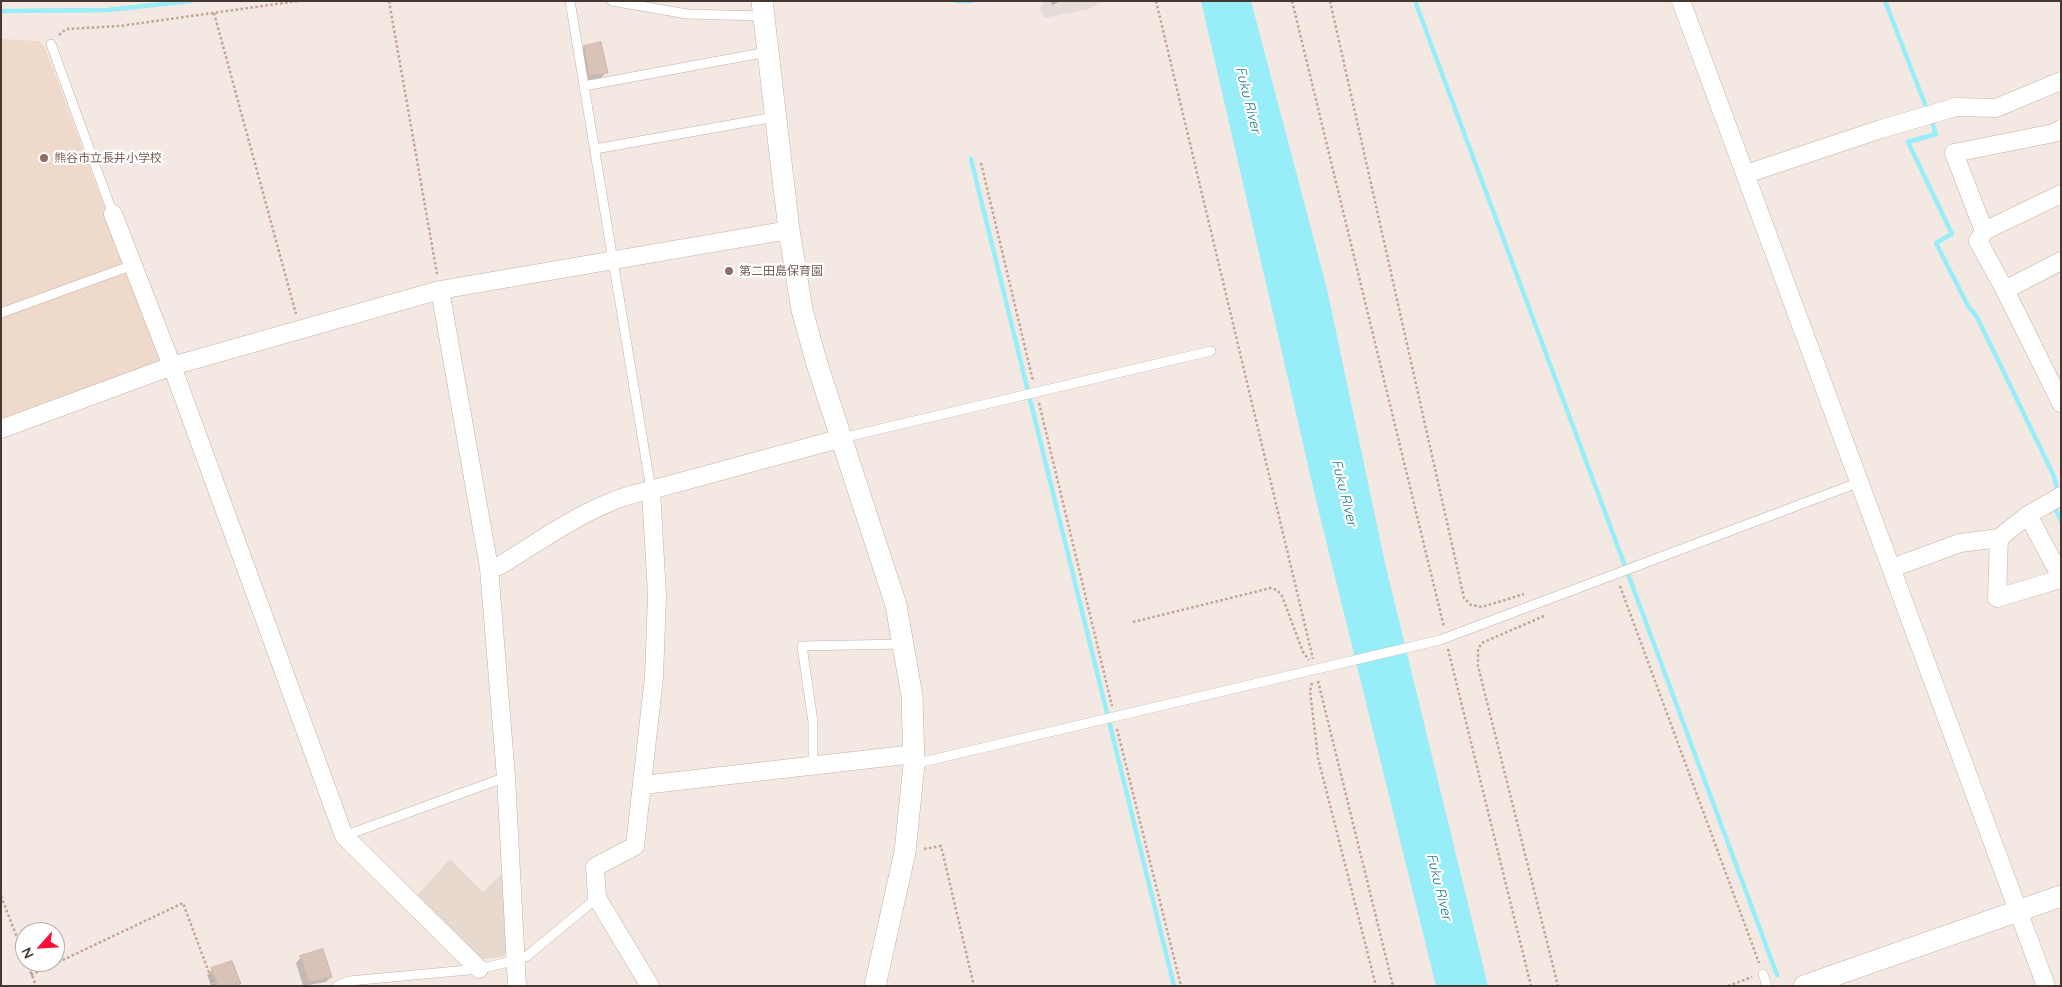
<!DOCTYPE html>
<html>
<head>
<meta charset="utf-8">
<style>
  body { margin:0 }
  #map { position:relative; width:2062px; height:987px; overflow:hidden; background:#f3e9e2; font-family:Quicksand,sans-serif }
  canvas { display:block }
  .frame { position:absolute; inset:0; border:2px solid #453832; pointer-events:none }
  .north { position:absolute; left:15px; top:922px; width:50px; height:50px; box-sizing:border-box; background:#fff; border:1px solid #b5afad; border-radius:50%; rotate:244deg; font-size:14px; font-weight:700; line-height:20px; text-align:center; color:#453832 }
  .north::after { content:''; display:block; margin:auto; width:18px; height:22px; background:#ff0d35; clip-path:polygon(50% 0,100% 100%,50% 72%,0 100%) }
</style>
</head>
<body>
<div id="map">
<canvas width="2062" height="987"></canvas>
<div class="frame"></div>
<div class="north">N</div>
</div>
<script>
const ctx = document.querySelector('canvas').getContext('2d');
ctx.lineJoin = 'round';
function fillPath(path, color) {
  ctx.fillStyle = color;
  ctx.fill(path, 'evenodd');
}
function stroke(path, color, width, dash) {
  ctx.strokeStyle = color;
  ctx.lineWidth = width;
  ctx.lineCap = dash ? 'butt' : 'round';
  ctx.setLineDash(dash || []);
  ctx.stroke(path);
}
function write(font, color, halo, rows, align = 'center') {
  ctx.font = font + ' Quicksand,"Noto Sans JP",sans-serif';
  ctx.lineWidth = 4.5;
  ctx.setLineDash([]);
  ctx.textBaseline = 'middle';
  ctx.strokeStyle = halo;
  ctx.fillStyle = color;
  for (const [text, x, y, turn = 0] of rows) {
    ctx.save();
    ctx.translate(x, y);
    ctx.rotate((+turn || 0) * Math.PI / 180);
    ctx.textAlign = isNaN(turn) ? turn : align;
    if (halo) ctx.strokeText(text, 0, 0);
    ctx.fillText(text, 0, 0);
    ctx.restore();
  }
}
fillPath(new Path2D(`
  M450 859 483 892 504 872 508 950 504 956 478 960 415 898Z`), '#e8d9cf');
fillPath(new Path2D(`
  M1044 1H1104L1089 9 1044 18 1040 9Z`), '#e5dbd8');
fillPath(new Path2D(`
  M1 39 39 41 45 48 160 355 159 361 1 420Z`), '#eed9ca');
fillPath(new Path2D(`
  M1201 1H1251L1327 289 1385 563 1488 986H1436L1315 496Z`), '#97eef8');
fillPath(new Path2D(`
  M1051 1H1061L1052 5Z
  M584 47 606 72 601 78 584 81 579 53Z
  M301 957 331 977 326 982 303 986 296 963Z
  M212 970 239 984 237 986H211L207 975Z`), '#0003');
stroke(new Path2D(`
  M956 1H971
  M1415 1 1777 975
  M1885 1 1928 112
  M1 11 107 10 191 1
  M1931 120 1936 134 1908 142 1952 234 1936 243 1968 306 1977 317 2053 474 2057 488 2055 494
  M971 159 1174 986
  M2054 506 2061 521`), '#97eef8', 4.5);
const building = new Path2D(`
  M601 42 608 73 589 76 584 46Z
  M323 949 332 977 309 982 300 956Z
  M232 961 241 984H238L239 986H218L211 968Z`);
fillPath(building, '#d9c3b9');
stroke(building, '#d1b5a9', 1);
const service = new Path2D(`
  M570 1 651 490
  M612 1 687 14 763 16
  M51 44 113 214
  M584 86 767 52
  M595 149 775 117
  M1 313 133 265
  M842 438 1211 351
  M914 764 1440 640 1860 482
  M813 766V722L802 646 903 644
  M344 836 506 777
  M1763 974 1767 986
  M337 986 349 981 479 969 517 960 527 956 597 898`);
const minor = new Path2D(`
  M1681 1 2046 986
  M1746 174 1881 129 1956 107 1996 108 2061 81
  M113 214 172 366 344 836 479 969
  M1984 231 2061 194
  M2061 261 2005 290 2061 403
  M440 290 489 568 506 777 517 986
  M2005 290 1978 241 1984 231 1954 153 2054 133 2061 129
  M1 429 172 366 440 290 789 230
  M2028 515 2061 577
  M1999 538 1997 598 2061 579
  M489 568 499 566C547 537 595 500 651 490L842 438
  M1892 568 1960 543 1999 538 2028 515 2061 496
  M643 785 914 754
  M650 986 597 898 595 867 635 846 654 677 657 595 651 490`);
const tertiary = new Path2D(`
  M762 1 789 230 802 310 817 364 896 605 912 696 914 764 905 852 875 986
  M1804 986 2061 896`);
stroke(service, '#c2b1a7', 10);
stroke(minor, '#c2b1a7', 19);
stroke(tertiary, '#c2b1a7', 22);
stroke(new Path2D(`
  M389 1 437 274
  M1156 1 1313 659
  M1292 1 1444 627
  M1330 1 1464 598 1471 605 1482 607 1524 594
  M214 13 296 314
  M59 35 66 29 120 26 298 1
  M981 163 1033 381
  M1039 403 1112 706
  M1620 586 1759 963
  M1544 616 1482 643 1478 649V666L1558 986
  M1133 622 1271 588 1277 590 1282 596 1303 652 1309 660
  M1448 649 1531 986
  M1318 681 1393 986
  M1312 683 1310 691 1318 758 1376 986
  M1117 729 1181 986
  M924 849 941 846 974 986
  M1 896 25 958
  M27 962 36 986
  M31 975 183 903 214 986
  M1728 986 1752 977`), '#c3a394', 2.5, [2.5, 2.5]);
stroke(service, '#fff', 9);
stroke(minor, '#fff', 18);
stroke(tertiary, '#fff', 21);
for (const [x, y, r, color] of [
  [44,158,5,"#8d6e63"],
  [729,271,5,"#8d6e63"]
]) {
  const dot = new Path2D();
  dot.arc(x, y, r, 0, 2 * Math.PI);
  ctx.fillStyle = color;
  ctx.fill(dot);
  stroke(dot, '#fff', 2);
}
write('12px', '#785e54', '#fff', [
  ["熊谷市立長井小学校",54,158],
  ["第二田島保育園",739,271]
], 'left');
write('italic 14px', '#1c7d89', '#fff', [
  ["Fuku River",1248,100,76],
  ["Fuku River",1344,493,76],
  ["Fuku River",1439,887,76]
]);
</script>
</body>
</html>
